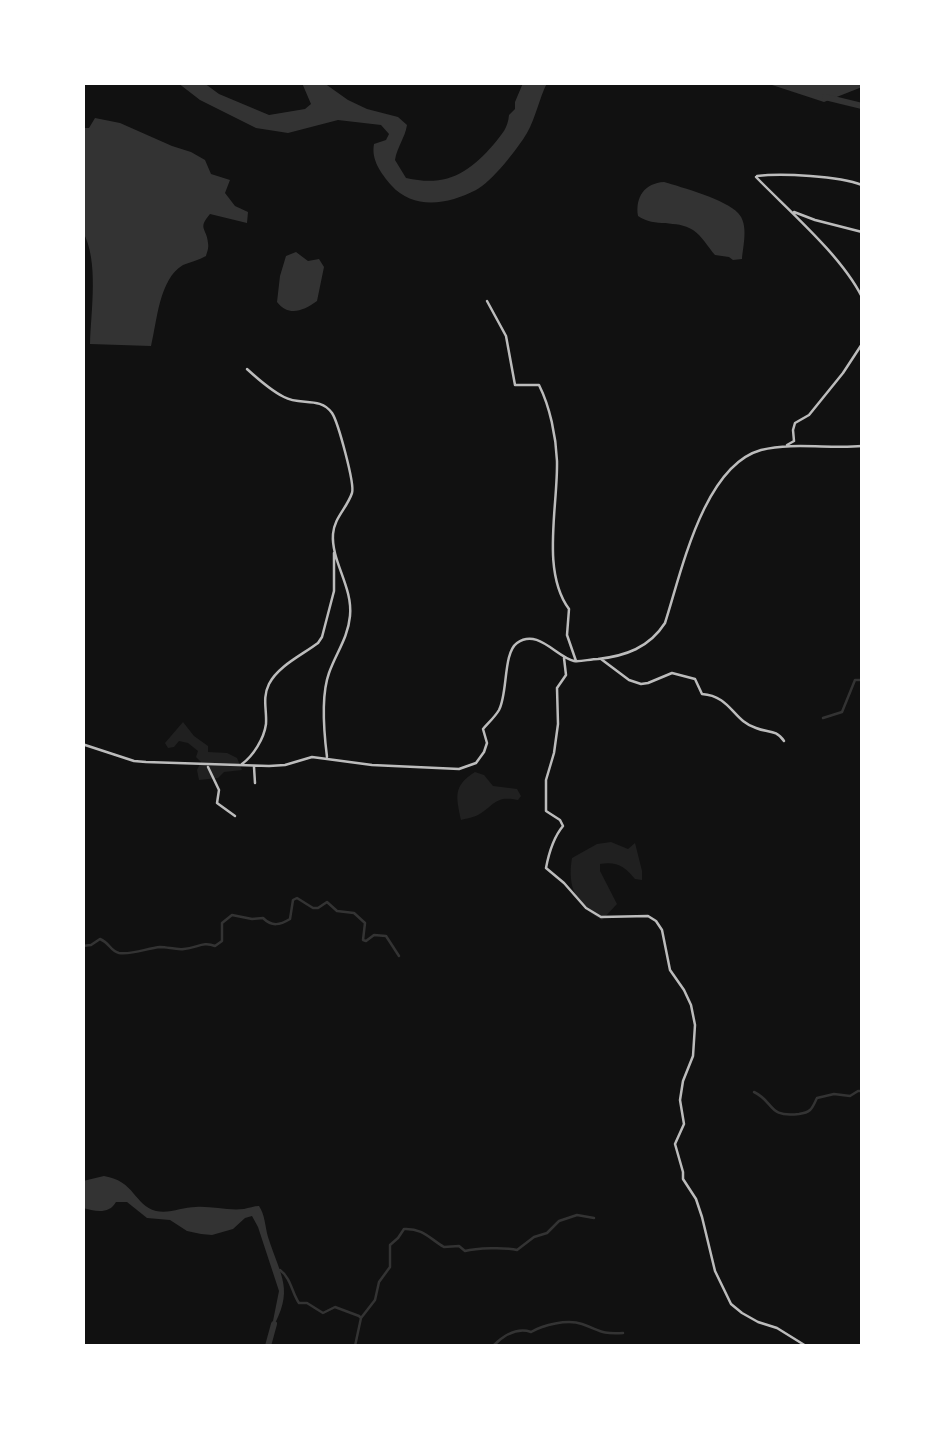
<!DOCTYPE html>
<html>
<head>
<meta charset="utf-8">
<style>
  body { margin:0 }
  #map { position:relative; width:945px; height:1429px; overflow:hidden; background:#111; font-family:"Libre Baskerville",serif }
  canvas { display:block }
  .frame { position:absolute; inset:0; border:85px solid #fff; pointer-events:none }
</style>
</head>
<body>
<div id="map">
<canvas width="945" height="1429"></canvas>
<div class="frame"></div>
</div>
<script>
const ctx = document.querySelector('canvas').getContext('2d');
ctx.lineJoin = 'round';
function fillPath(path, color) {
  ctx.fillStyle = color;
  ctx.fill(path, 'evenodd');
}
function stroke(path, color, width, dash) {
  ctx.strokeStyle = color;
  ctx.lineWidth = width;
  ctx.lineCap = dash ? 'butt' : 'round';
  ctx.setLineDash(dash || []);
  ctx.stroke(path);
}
fillPath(new Path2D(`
  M183 722 194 736 208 746V752L227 753 237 758 242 770 224 772 218 778 199 780 197 770 201 762 196 757 198 751 188 743 179 741 174 747 168 748 165 743Z
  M475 772 484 775 493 786 517 789 521 796 518 800C495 795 495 805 478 815 474 817 465 819 461 820 456 796 453 786 475 772Z
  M611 842 628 849 635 843 642 871V880L635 879C625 866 616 861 600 864V871L617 904 602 920C576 906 567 887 572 858L597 844Z`), '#202020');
fillPath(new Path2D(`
  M178 83H204L219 94 269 115 305 109 311 104 302 83H324L348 100 367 109 398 117 407 125C405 138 397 147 395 160L406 178C446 187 468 174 494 144 502 134 508 128 509 115L515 109V102L523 83H547C539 99 536 117 527 133 519 147 491 183 476 190 449 204 414 211 391 185 381 173 371 160 374 144L386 140 389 134 381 125 338 120 288 133 256 128 200 100Z
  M766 83H862V87L824 102Z
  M95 118 120 123 172 146 191 152 205 160 211 174 230 180 225 193 235 206 248 212 247 223 210 214C197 229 207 228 208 243 209 248 207 252 206 256 199 260 190 262 183 265 159 279 157 322 151 346L90 344C91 310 99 261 83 232L82 128H89Z
  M664 182C681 187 727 200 738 213 749 224 743 246 742 259L733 260 729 257 715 255C708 247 702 236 693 230 676 219 655 228 638 216 635 197 645 183 664 182Z
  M296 252 308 261 319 259 324 267 317 301C303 311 289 317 277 302L280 276 286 256Z
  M104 1176C135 1181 134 1205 156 1211 170 1214 182 1207 196 1207 212 1206 228 1211 244 1209 249 1208 254 1206 259 1206 265 1215 265 1226 268 1237 281 1278 295 1289 271 1331L279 1291 258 1227 252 1216 245 1218 233 1229 212 1235 201 1234 187 1231 170 1220 147 1218 127 1202H116C109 1215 94 1211 83 1208V1181Z`), '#333');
stroke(new Path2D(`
  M823 718 842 712 855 680H862
  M82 946 91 945 100 939C110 943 110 951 119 953 132 955 148 948 160 947 168 947 176 950 184 949 197 948 203 941 215 946L222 941V923L232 915 252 919 263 918C272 927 280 925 290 919L293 900 297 898 313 908H318L327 902 337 911 354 913 365 923 363 940 366 941 374 935 386 936 399 956
  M754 1092C775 1102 767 1118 799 1114 812 1112 812 1108 817 1098L834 1094 850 1096 858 1091H862
  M280 1270C291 1278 292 1293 299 1303H307L323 1313 335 1307 359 1316 361 1318 355 1346
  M361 1318 375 1300 379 1282 390 1267V1245L398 1238 404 1229C423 1228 430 1239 444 1247L459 1246 465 1251C476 1248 506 1247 517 1250L534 1237 547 1233 559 1221 577 1215 594 1218
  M493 1346C503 1336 516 1327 531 1332 543 1325 567 1319 582 1324 602 1331 599 1334 623 1333`), '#333', 2.5);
stroke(new Path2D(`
  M825 97 862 106
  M268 1346 274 1324`), '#333', 6);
stroke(new Path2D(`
  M757 176C782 173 839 176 862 185
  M756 177C789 211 841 255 862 297
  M794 212 815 220 862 232
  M487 301 506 336 515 385H539C550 407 556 436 557 461 558 507 541 571 569 609L567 635 576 661
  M247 369C258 379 270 390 284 397 300 406 320 396 332 413 338 422 355 484 352 493 347 508 334 518 333 534 331 561 353 587 350 616 348 638 336 653 329 673 321 695 324 733 327 757
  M787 445 794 441 793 430 795 423 809 415 843 373 862 344
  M564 658 566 675 557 688 558 724 554 753 546 780V811L560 820 563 826C553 838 549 852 546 868L564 883 586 908 601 917 648 916 656 921 662 930 670 970 684 990 691 1005 695 1025 693 1056 683 1081 680 1100 684 1124 675 1144 683 1172V1179L696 1199 702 1217 715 1271 731 1304 742 1313 758 1322 777 1328 806 1346
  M601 659 629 680 641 684 648 683 672 673 695 679 702 694C731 696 733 721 756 728 768 733 776 729 784 741
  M82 744 134 761 146 762 269 766 285 765 312 757 372 765 459 769 476 763 484 752 487 743 483 729C488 723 495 717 499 710 508 693 503 653 517 643 538 628 556 657 574 661 581 662 590 659 598 659 625 656 649 648 665 623 681 574 703 466 761 450 793 442 829 449 862 446
  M242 764C253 756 264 739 266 724 267 710 262 698 269 684 278 666 302 655 318 643L322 637 334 591V553
  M208 767 219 790 217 803 235 816
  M254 767 255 783
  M82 852H83`), '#bcbcbc', 2.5);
</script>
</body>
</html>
